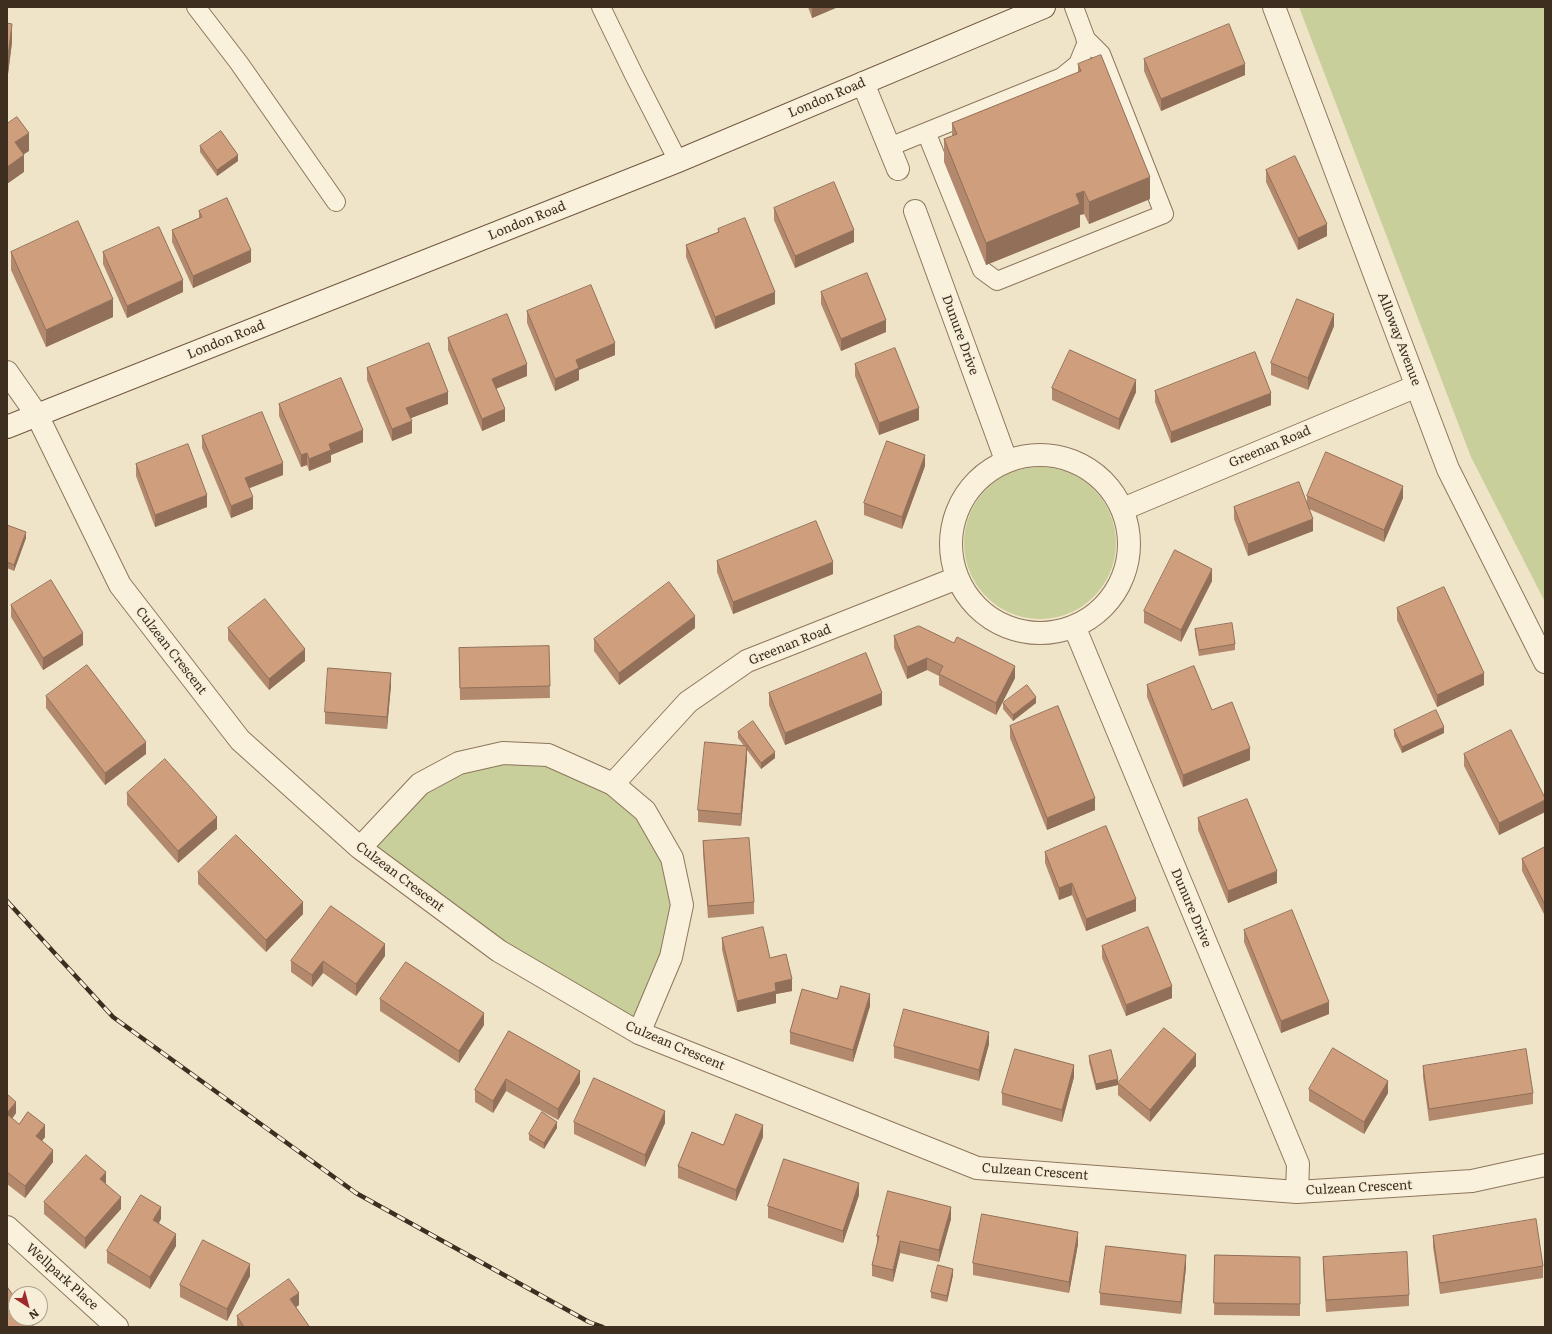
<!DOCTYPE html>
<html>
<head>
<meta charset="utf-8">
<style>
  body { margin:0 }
  #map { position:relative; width:1552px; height:1334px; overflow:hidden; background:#f0e4c8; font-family:Literata,serif }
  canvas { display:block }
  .frame { position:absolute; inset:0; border:8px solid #3d2e20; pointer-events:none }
  .north { position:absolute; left:8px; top:1286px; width:40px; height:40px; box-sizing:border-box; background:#f7eed8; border:1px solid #ada18e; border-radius:50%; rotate:144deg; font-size:11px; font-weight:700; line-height:16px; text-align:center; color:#3d2e20 }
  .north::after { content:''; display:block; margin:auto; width:14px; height:18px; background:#9e2a2b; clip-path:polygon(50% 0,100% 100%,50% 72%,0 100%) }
</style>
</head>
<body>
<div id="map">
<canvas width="1552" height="1334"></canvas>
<div class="frame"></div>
<div class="north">N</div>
</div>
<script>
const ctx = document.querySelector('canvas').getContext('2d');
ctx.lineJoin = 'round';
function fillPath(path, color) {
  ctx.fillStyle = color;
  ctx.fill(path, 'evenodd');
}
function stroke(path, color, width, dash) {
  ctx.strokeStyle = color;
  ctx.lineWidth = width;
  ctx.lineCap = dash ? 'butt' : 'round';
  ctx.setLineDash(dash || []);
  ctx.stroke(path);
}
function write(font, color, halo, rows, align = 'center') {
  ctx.font = font + ' Literata,serif';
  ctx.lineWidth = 4;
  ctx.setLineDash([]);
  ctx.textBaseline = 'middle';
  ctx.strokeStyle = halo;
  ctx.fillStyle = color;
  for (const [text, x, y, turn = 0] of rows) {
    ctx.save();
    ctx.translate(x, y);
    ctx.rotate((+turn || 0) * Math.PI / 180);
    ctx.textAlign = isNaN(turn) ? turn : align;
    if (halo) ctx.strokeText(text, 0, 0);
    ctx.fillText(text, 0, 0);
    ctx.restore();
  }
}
fillPath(new Path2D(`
  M1299 7H1545V602L1471 457Z
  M964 543a76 76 0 1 1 152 0a76 76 0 1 1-152 0Z
  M548 755 645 811 682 905 639 1033 360 848 459 763Z`), '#c9cf9b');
const lane = new Path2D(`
  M196 7 239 63 336 202
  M601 7 634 75 678 161
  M926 132 982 270 997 281 1164 214 1101 54 1085 38
  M889 147 1062 77 1078 64 1087 42 1074 7`);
const street = new Path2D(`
  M1274 7 1448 469 1545 662
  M863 83 898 169
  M915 211 1006 460
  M7 372 37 415 120 585 240 740 360 848 499 951 639 1033 977 1168 1297 1192 1472 1181 1545 1165
  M951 544a89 89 0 1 1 178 0a89 89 0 1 1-178 0Z
  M1123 509 1417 386
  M1074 626 1298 1164 1297 1192
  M613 784 688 702 747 661 957 578
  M360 848 420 784 459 763 503 753 548 755 613 784 645 811 672 858 682 905 671 957 639 1033
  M7 1227 117 1327`);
const secondary = new Path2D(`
  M7 427 678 161 1044 7`);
stroke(lane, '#8d765c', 20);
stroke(street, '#8d765c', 24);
stroke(secondary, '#6f573f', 24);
stroke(lane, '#faf1dc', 18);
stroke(street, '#faf1dc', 22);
stroke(secondary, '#faf1dc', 22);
const rail = new Path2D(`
  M7 901 113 1017 356 1193 589 1322 603 1327`);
stroke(rail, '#3d2e20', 4.5);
stroke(rail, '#f7eed8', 3, [9]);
fillPath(new Path2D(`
  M808 7H838L812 18Z
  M7 23 12 42 8 74H7Z
  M1144 59 1245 75 1161 111 1144 71Z
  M1078 64 1150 199 1089 224 1084 214 1080 215V227L986 265 944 162V139L952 136V123L1078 73Z
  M200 146 238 161 217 176 200 152Z
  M1266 170 1327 236 1298 250 1266 182Z
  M774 208 854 242 795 268 774 220Z
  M199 211 251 262 193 288 172 242V230L199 218Z
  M718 229 775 304 715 329 686 257V245L718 232Z
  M11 252 113 317 46 347 11 270Z
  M103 252 183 292 127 318 103 264Z
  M821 292 886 332 841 351 821 304Z
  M527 311 615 355 579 370V380L555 391 527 323Z
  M1334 326 1308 390 1271 375V363Z
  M448 338 527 376 496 389 505 421 482 431 448 350Z
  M855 364 919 420 879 435 855 376Z
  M367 368 448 404 411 418 412 433 392 441 367 380Z
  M1052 388 1136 392 1119 430 1052 400Z
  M1155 391 1271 405 1171 443 1155 402Z
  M279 404 363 442 331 455V462L309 471 307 465 301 467 279 416Z
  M202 436 283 475 249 488 253 509 231 518 202 448Z
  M136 464 207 507 155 527 136 476Z
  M925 466 902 529 864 515V503Z
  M1307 496 1403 498 1384 542 1309 509 1313 531 1248 556 1234 519V507L1307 504Z
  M7 525 26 538 14 571 7 568Z
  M717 561 833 574 733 614 717 572Z
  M1212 581 1181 642 1144 623V611Z
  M11 605 83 645 43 670 11 617Z
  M1397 608 1484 685 1437 707 1397 620Z
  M228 628 305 661 269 690 228 640Z
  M695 628 619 685 594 651V639Z
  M1195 629 1235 644V650L1199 656 1195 635Z
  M894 636 1015 678 996 715 939 685V676L927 670 907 679 894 648Z
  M549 646 550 698 460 700 459 648Z
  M391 685 387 729 325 724V712Z
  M1147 685 1212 710 1250 760 1183 787 1147 697Z
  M769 693 882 705 785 745 769 705Z
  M46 696 146 754 105 785 46 708Z
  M1003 703H1036L1013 721 1003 709Z
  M1010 726 1095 810 1047 830 1010 738Z
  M1394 730 1444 733 1402 753 1394 736Z
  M738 732 775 758 761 769 747 750V758L741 826 698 822V810L744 746 738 738Z
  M1464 754 1545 798V812L1499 835 1464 766Z
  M127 793 217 829 178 863 127 805Z
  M1198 818 1277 883 1228 903 1198 830Z
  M703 841 754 902V914L708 918 703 853Z
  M1545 847V916L1522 871V859Z
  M1045 852 1136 911 1086 931 1072 895 1059 900 1045 863Z
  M198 872 303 914 266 952 198 884Z
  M1244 930 1329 1014 1281 1033 1244 942Z
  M722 938 770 958 792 991 776 994V1003L737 1012 722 950Z
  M1102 946 1172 998 1126 1016 1102 958Z
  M385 956 356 996 323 973 312 987 291 972V961Z
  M380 999 484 1025 459 1063 380 1011Z
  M837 999 870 1006 853 1062 790 1044V1032Z
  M509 1031 580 1083 558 1120 506 1091 493 1113 475 1102V1090Z
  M989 1044 979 1081 894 1058V1046Z
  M1089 1056 1118 1083 1196 1066 1150 1122 1118 1095V1085L1096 1090 1089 1062Z
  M1423 1066 1533 1093V1104L1429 1121 1423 1077Z
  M1074 1077 1062 1122 1002 1105V1093Z
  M1309 1089 1388 1093 1364 1134 1309 1101Z
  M7 1094 16 1113 12 1119 19 1124 45 1137 42 1141 53 1162 25 1198 7 1184Z
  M574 1122 665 1123 645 1167 574 1134Z
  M557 1128 544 1149 529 1140V1134Z
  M763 1137 736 1201 678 1178V1166L723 1145Z
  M105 1184 121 1209 85 1249 44 1214V1202Z
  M859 1195 843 1243 768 1218V1206Z
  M161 1219 159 1223 176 1246 150 1289 107 1263V1251Z
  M951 1219 939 1262 900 1253 893 1282 872 1276V1265L877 1247V1236Z
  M1433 1236 1543 1266V1278L1440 1294 1433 1247Z
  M1078 1244 1069 1293 973 1275V1263Z
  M1215 1255 1300 1257V1316L1214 1315Z
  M1323 1257 1409 1295V1306L1326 1312 1323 1269Z
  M1186 1267 1181 1314 1100 1305V1293Z
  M953 1275 947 1302 931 1298V1292Z
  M250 1276 227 1321 180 1297V1285Z
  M299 1305 296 1307 309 1327H237V1316Z`), '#b2896c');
fillPath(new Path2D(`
  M812 7H838L812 18Z
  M12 24V42L8 74V56Z
  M1245 64V75L1161 111V99Z
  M29 133V151L15 160V142Z
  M24 155V172L7 184V167Z
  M238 155V161L217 176V170Z
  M1150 177V199L1089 224V202Z
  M1084 191V214L1080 215V227L986 265V243L1076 194Z
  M1327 224V236L1298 250V238Z
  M854 230V242L795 268V256Z
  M251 250V262L193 288V276Z
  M183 280V292L127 318V306Z
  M775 292V304L715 329V317Z
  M113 299V317L46 347V330Z
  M1334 314V326L1308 390V378Z
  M886 320V332L841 351V339Z
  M615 343V355L579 370V380L555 391V379L576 360Z
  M527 364V376L492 390V379Z
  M1136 380V392L1119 430V419Z
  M448 392V404L406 420V408Z
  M1271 393V405L1171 443V432Z
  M919 408V420L879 435V423Z
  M505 409V421L482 431V419Z
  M412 421V433L392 441V429Z
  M363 430V442L331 455V462L309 471V459L329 444Z
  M307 453V465L301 467V455Z
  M925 455V466L902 529V517Z
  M283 463V475L245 490V478Z
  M1403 486V498L1384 542V530Z
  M207 495V507L155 527V515Z
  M253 497V509L231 518V506Z
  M1313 519V531L1248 556V544Z
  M26 532V538L14 571V565Z
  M833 562V574L733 614V602Z
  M1212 569V581L1181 642V630Z
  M695 616V628L619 685V673Z
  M83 633V645L43 670V658Z
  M305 649V661L269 690V679Z
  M927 658V670L907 679V667Z
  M1015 666V678L996 715V703Z
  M391 673V685L387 729V717Z
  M1484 673V685L1437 707V695Z
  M882 693V705L785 745V733Z
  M1036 697V703L1013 721V715Z
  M1444 727V733L1402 753V747Z
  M146 742V754L105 785V773Z
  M747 746V758L741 826V814Z
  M1250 748V760L1183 787V775Z
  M775 752V758L761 769V763Z
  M1095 798V810L1047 830V818Z
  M1545 800V812L1499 835V823Z
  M217 817V829L178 863V851Z
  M1277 871V883L1228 903V891Z
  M1072 883V895L1059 900V888Z
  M1136 899V911L1086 931V919Z
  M303 902V914L266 952V940Z
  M385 944V956L356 996V984Z
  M323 961V973L312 987V975Z
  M792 979V991L776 994V1003L737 1012V1001L775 983Z
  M1172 986V998L1126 1016V1005Z
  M870 994V1006L853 1062V1050Z
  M1329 1002V1014L1281 1033V1021Z
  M484 1013V1025L459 1063V1051Z
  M989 1032V1044L979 1081V1070Z
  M1196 1054V1066L1150 1122V1110Z
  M1074 1065V1077L1062 1122V1110Z
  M580 1071V1083L558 1120V1109Z
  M506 1079V1091L493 1113V1101Z
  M1118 1079V1085L1096 1090V1084Z
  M1388 1081V1093L1364 1134V1122Z
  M16 1102V1113L7 1125V1113Z
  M665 1111V1123L645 1167V1155Z
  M557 1122V1128L544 1149V1143Z
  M45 1125V1137L36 1148V1136Z
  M763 1125V1137L736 1201V1190Z
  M53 1150V1162L25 1198V1186Z
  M106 1172V1184L100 1179Z
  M859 1183V1195L843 1243V1231Z
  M121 1197V1209L85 1249V1238Z
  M161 1207V1219L153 1232V1220Z
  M951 1207V1219L939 1262V1250Z
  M1078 1232V1244L1069 1293V1282Z
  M176 1234V1246L150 1289V1277Z
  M900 1241V1253L893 1282V1270Z
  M1186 1255V1267L1181 1314V1302Z
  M250 1264V1276L227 1321V1309Z
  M953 1269V1275L947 1302V1296Z
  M299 1293V1305L290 1311V1299Z`), '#916f58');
const building = new Path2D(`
  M7 23 12 24 8 56H7Z
  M1229 24 1245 64 1161 99 1144 59Z
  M1101 55 1150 177 1089 202 1084 191 1076 194 1080 204 986 243 944 139 957 134 952 123 1081 71 1078 64Z
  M17 117 29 133 15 142 24 155 7 167V124Z
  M221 131 238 155 217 170 200 146Z
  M1295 156 1327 224 1298 238 1266 170Z
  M834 182 854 230 795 256 774 208Z
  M227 198 251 250 193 276 172 230 202 217 199 211Z
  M745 218 775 292 715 317 686 245 719 232 718 229Z
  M78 221 113 299 46 330 11 252Z
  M159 227 183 280 127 306 103 252Z
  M867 273 886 320 841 339 821 292Z
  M591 285 615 343 576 360 579 368 555 379 527 311Z
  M1297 299 1334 314 1308 378 1271 363Z
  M507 314 527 364 492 379 505 409 482 419 448 338Z
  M429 343 448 392 406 408 412 421 392 429 367 368Z
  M895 348 919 408 879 423 855 364Z
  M1070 350 1136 380 1119 419 1052 388Z
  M1255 352 1271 393 1171 432 1155 391Z
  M341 378 363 430 329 444 331 450 309 459 307 453 301 455 279 404Z
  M262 412 283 463 245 478 253 497 231 506 202 436Z
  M887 441 925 455 902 517 864 503Z
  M188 444 207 495 155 515 136 464Z
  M1326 452 1403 486 1384 530 1307 496Z
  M1299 482 1313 519 1248 544 1234 507Z
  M816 521 833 562 733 602 717 561Z
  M7 525 26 532 14 565 7 562Z
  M1175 550 1212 569 1181 630 1144 611Z
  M51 580 83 633 43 658 11 605Z
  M669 582 695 616 619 673 594 639Z
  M1444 587 1484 673 1437 695 1397 608Z
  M265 599 305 649 269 679 228 628Z
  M1232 623 1235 644 1199 650 1195 629Z
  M919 626 954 643 957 637 1015 666 996 703 939 674 943 666 927 658 907 667 894 636Z
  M549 646 550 686 460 688 459 648Z
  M866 653 882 693 785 733 769 693Z
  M87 665 146 742 105 773 46 696Z
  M1194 666 1212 710 1232 702 1250 748 1183 775 1147 685Z
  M328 668 391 673 387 717 325 712Z
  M1027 685 1036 697 1013 715 1003 703Z
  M1058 706 1095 798 1047 818 1010 726Z
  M1436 710 1444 727 1402 747 1394 730Z
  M753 721 775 752 761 763 738 732Z
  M1511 730 1545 798V800L1499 823 1464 754Z
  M705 742 747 746 741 814 698 810Z
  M165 759 217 817 178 851 127 793Z
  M1247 799 1277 871 1228 891 1198 818Z
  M1106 826 1136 899 1086 919 1072 883 1059 888 1045 852Z
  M236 835 303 902 266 940 198 872Z
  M749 838 754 902 708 906 703 841Z
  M1545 847V905L1522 859Z
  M331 906 385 944 356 984 323 961 312 975 291 961Z
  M1292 910 1329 1002 1281 1021 1244 930Z
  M763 927 770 958 786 954 792 979 775 983 776 991 737 1001 722 938Z
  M1148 927 1172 986 1126 1005 1102 946Z
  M406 962 484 1013 459 1051 380 999Z
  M841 986 870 994 853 1050 790 1032 802 989 837 999Z
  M904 1009 989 1032 979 1070 894 1046Z
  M1164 1028 1196 1054 1150 1110 1118 1083Z
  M509 1031 580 1071 558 1109 506 1079 493 1101 475 1090Z
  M1333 1048 1388 1081 1364 1122 1309 1089Z
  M1015 1049 1074 1065 1062 1110 1002 1093Z
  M1526 1049 1533 1093 1429 1109 1423 1066Z
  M1111 1050 1118 1079 1096 1084 1089 1056Z
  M594 1078 665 1111 645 1155 574 1122Z
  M7 1094 16 1102 7 1113Z
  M28 1112 45 1125 36 1136 53 1150 25 1186 7 1172V1114L19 1124Z
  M542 1112 557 1122 544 1143 529 1134Z
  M736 1114 763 1125 736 1190 678 1166 692 1132 723 1145Z
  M86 1155 106 1172 100 1179 121 1197 85 1238 44 1202Z
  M784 1159 859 1183 843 1231 768 1206Z
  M888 1191 951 1207 939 1250 900 1241 893 1270 872 1265 879 1236H877Z
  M141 1195 161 1207 153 1220 176 1234 150 1277 107 1251Z
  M982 1214 1078 1232 1069 1282 973 1263Z
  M1536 1219 1543 1266 1440 1283 1433 1236Z
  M203 1240 250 1264 227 1309 180 1285Z
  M1106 1246 1186 1255 1181 1302 1100 1293Z
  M1407 1252 1409 1295 1326 1300 1323 1257Z
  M1215 1255 1300 1257V1304L1214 1303Z
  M938 1265 953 1269 947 1296 931 1292Z
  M289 1279 299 1293 290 1299 309 1326 308 1327H244L237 1316Z
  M8 1288 16 1300V1318H28L34 1327H7V1289Z`);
fillPath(building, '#cf9f7d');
stroke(building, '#916f58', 1);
write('13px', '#3d2e20', '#f7eed8', [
  ["London Road",827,98,-23],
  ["London Road",527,221,-22],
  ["Dunure Drive",960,335,70],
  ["Alloway Avenue",1399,339,69],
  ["London Road",226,340,-22],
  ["Greenan Road",1270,447,-23],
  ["Greenan Road",790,645,-22],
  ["Culzean Crescent",171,651,52],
  ["Culzean Crescent",400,877,37],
  ["Dunure Drive",1191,908,67],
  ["Culzean Crescent",675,1046,23],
  ["Culzean Crescent",1035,1172,4],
  ["Culzean Crescent",1359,1188,-3],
  ["Wellpark Place",62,1277,42]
]);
</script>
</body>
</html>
